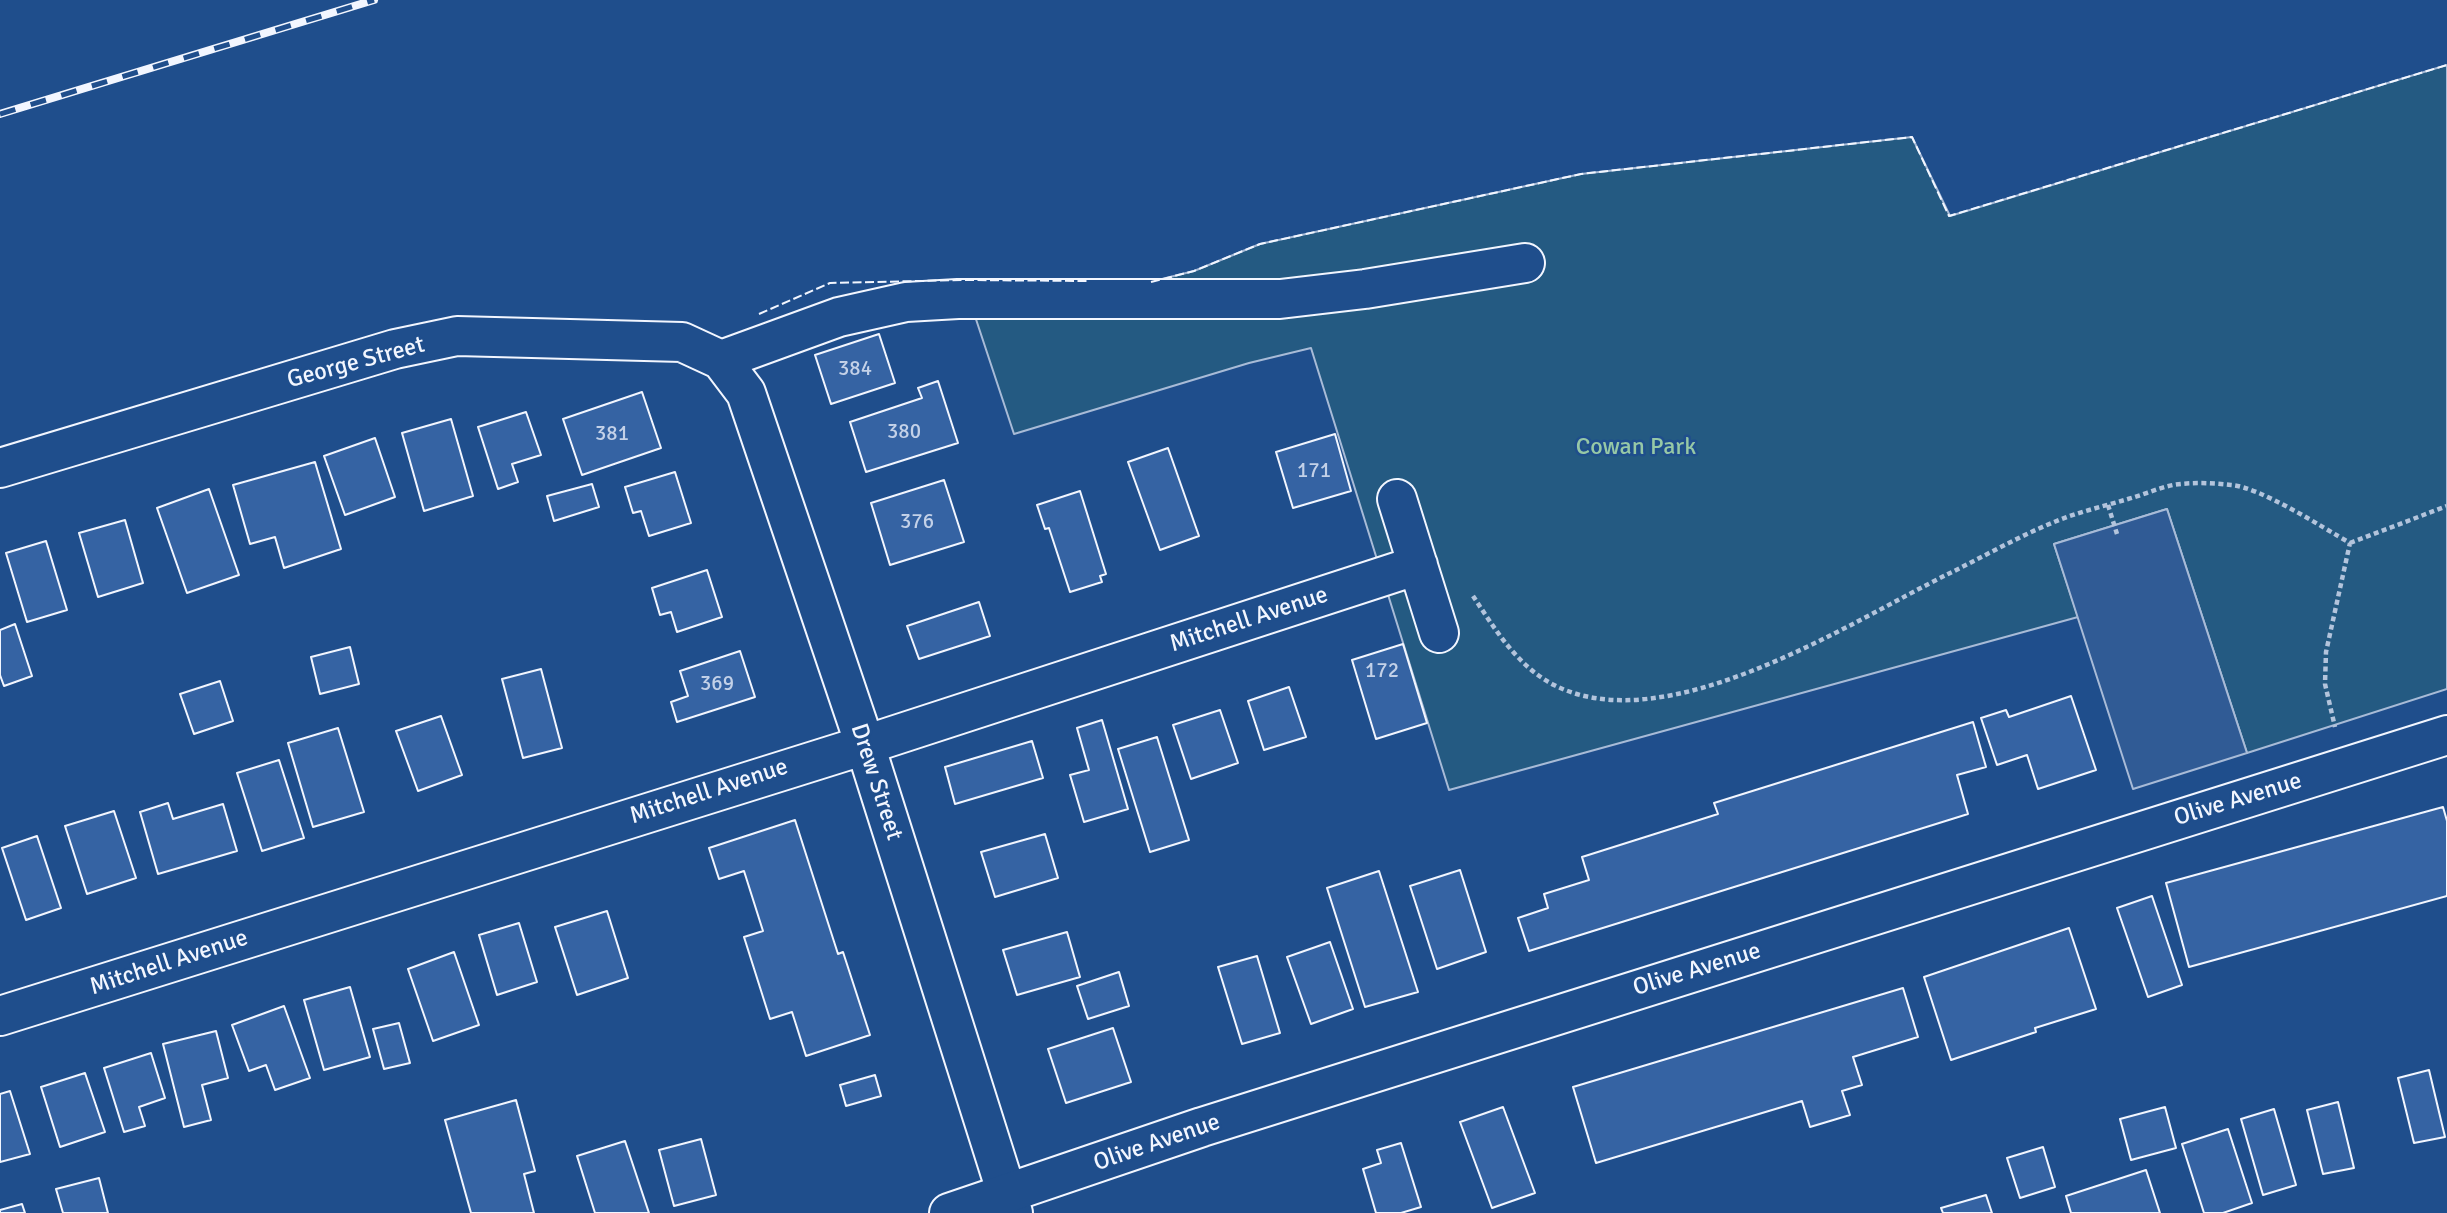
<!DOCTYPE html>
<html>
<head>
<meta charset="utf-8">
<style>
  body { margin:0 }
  canvas { display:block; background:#1f4e8c }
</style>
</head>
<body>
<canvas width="2447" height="1213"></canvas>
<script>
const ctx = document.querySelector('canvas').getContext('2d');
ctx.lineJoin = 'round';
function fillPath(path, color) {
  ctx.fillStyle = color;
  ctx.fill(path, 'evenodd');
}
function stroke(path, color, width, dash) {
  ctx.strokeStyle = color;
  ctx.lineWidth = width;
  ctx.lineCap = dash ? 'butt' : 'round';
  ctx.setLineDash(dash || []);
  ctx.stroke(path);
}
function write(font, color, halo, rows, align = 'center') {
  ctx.font = font + ' Signika,sans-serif';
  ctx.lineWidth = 5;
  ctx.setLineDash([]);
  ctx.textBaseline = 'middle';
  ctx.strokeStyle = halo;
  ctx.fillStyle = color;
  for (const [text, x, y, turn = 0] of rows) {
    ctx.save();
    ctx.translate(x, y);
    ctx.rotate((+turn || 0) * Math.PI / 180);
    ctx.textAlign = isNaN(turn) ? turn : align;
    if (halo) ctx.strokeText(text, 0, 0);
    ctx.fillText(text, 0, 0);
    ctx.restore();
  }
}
const green = new Path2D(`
  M2447 65V689L2247 753 2167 509 2054 544 2078 617 1449 790 1311 348 1249 363 1014 434 963 280H1076L1142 284 1194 271 1260 244 1581 174 1912 137 1950 216Z`);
fillPath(green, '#245a82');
stroke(green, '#a8bbd7', 2);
const parking = new Path2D(`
  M2167 509 2247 753 2133 789 2054 544Z`);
fillPath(parking, '#305b95');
stroke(parking, '#a8bbd7', 2);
const building = new Path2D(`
  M879 334 895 383 831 404 815 355Z
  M938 381 958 443 866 472 850 422 922 398 918 388Z
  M642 392 661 448 582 475 563 419Z
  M526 412 541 455 512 464 518 482 498 489 478 427Z
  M451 419 473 496 424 511 402 433Z
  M1335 434 1351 491 1293 508 1276 452Z
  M375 438 395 497 345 515 324 456Z
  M1168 448 1199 536 1160 550 1128 462Z
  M315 462 341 549 284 568 275 537 250 544 233 485Z
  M675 472 691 523 649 536 641 511 633 513 625 487Z
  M944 480 964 542 890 565 871 503Z
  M592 484 599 507 554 521 547 496Z
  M209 489 239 575 187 593 157 508Z
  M1080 491 1106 574 1100 576 1102 582 1070 592 1049 528 1045 529 1037 505Z
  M125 520 143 583 98 597 79 533Z
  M46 541 67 610 27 622 6 553Z
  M707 570 722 617 677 632 671 612 660 615 652 588Z
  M979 602 990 636 919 659 907 626Z
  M15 624 32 676 4 686 0 675V630Z
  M1403 644 1427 723 1376 739 1352 660Z
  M350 647 359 684 320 694 311 657Z
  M740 651 755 697 677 722 671 702 688 696 680 671Z
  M541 669 562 748 523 758 502 679Z
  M220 681 233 721 194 734 180 694Z
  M1289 687 1306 737 1264 750 1248 701Z
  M2071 696 2096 770 2038 789 2027 755 1997 765 1981 718 2006 710 2009 717Z
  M1220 710 1238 763 1191 779 1173 725Z
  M441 716 462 775 418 791 396 731Z
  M1102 720 1128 809 1084 822 1070 775 1089 770 1077 728Z
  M1973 722 1986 767 1957 775 1968 814 1529 951 1518 918 1548 908 1544 894 1589 880 1582 857 1718 814 1714 803Z
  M338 728 364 812 313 827 288 743Z
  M1157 737 1189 840 1150 852 1118 749Z
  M1032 741 1043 778 955 804 945 767Z
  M279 760 304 838 262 851 237 773Z
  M168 803 173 819 223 804 237 851 158 874 140 812Z
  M2443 807 2447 821V896L2189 967 2166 883Z
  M114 811 136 878 87 894 65 826Z
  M795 820 838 954 843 952 870 1035 806 1056 792 1012 770 1019 744 937 763 931 744 871 719 879 709 848Z
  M1045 834 1058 878 995 897 981 852Z
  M37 836 61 908 26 920 2 848Z
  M1460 870 1486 952 1437 969 1410 886Z
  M1379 871 1418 992 1365 1007 1327 888Z
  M2152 896 2182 985 2148 997 2117 908Z
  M607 911 628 978 577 995 555 927Z
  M519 923 537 982 497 995 479 935Z
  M2069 928 2096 1009 2035 1028 2036 1032 1951 1060 1924 977Z
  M1067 932 1080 977 1017 995 1003 950Z
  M1330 942 1353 1009 1311 1024 1287 957Z
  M454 952 479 1025 433 1041 408 969Z
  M1257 956 1280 1033 1242 1044 1218 967Z
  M1119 972 1129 1006 1088 1019 1077 986Z
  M350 987 370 1057 324 1070 304 1000Z
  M1903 988 1918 1037 1853 1057 1862 1085 1842 1091 1850 1115 1810 1127 1802 1101 1596 1163 1573 1087Z
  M284 1006 310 1078 275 1090 266 1065 249 1071 232 1025Z
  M399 1023 410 1063 384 1069 373 1029Z
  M1113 1028 1131 1082 1066 1103 1048 1049Z
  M216 1031 228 1078 202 1085 211 1120 184 1127 163 1044Z
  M151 1053 165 1098 139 1107 145 1126 124 1132 104 1068Z
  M2429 1070 2445 1137 2414 1143 2398 1078Z
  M85 1073 105 1132 60 1147 41 1087Z
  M875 1075 881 1096 846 1106 840 1085Z
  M10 1091 30 1154 0 1162V1094Z
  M516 1100 535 1171 524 1174 534 1213H471L445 1120Z
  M2338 1102 2354 1168 2323 1174 2307 1110Z
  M1503 1107 1535 1193 1492 1208 1460 1122Z
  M2165 1107 2176 1148 2131 1160 2120 1119Z
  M2274 1109 2296 1185 2263 1195 2241 1119Z
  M2228 1129 2252 1203 2223 1213H2204L2182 1144Z
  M701 1139 716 1195 674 1206 659 1150Z
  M625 1141 649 1213H595L577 1156Z
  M1401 1143 1421 1207 1401 1213H1376L1363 1169 1381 1163 1377 1150Z
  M2043 1147 2055 1187 2020 1198 2007 1158Z
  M2146 1170 2160 1213H2071L2066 1196Z
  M99 1178 108 1213H63L56 1189Z
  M1986 1195 1992 1213H1943L1941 1208Z
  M22 1204 25 1213H0V1210Z`);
fillPath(building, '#3563a3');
stroke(building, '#f2f6ff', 2);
const minor = new Path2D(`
  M721 360 839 317 906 302 958 299H1280L1365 289 1525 263
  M0 468 395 349 457 336 682 342 721 360 746 393 865 745 1013 1213
  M1397 499 1439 633
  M0 1016 865 745 1418 565`);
const major = new Path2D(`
  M949 1213 1202 1127 2447 735`);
stroke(minor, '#f2f6ff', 42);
stroke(major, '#f2f6ff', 42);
stroke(new Path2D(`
  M2108 505 2117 534
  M2350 543 2447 506
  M1473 596C1495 629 1517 666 1554 685 1666 742 1847 624 1948 574 1987 555 2026 532 2067 517 2087 510 2108 505 2128 499 2143 495 2158 488 2173 485 2192 482 2213 483 2231 485 2260 487 2322 527 2350 543L2326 652 2325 684 2335 727`), '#b3c4dc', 4.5, [5, 3.5]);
stroke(minor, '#1f4e8c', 38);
stroke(major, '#1f4e8c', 38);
const rail = new Path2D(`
  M0 114 374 0`);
stroke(rail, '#f2f6ff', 8);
stroke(rail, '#1f4e8c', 5, [16]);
stroke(new Path2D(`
  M1151 282 1194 271 1260 244 1581 174 1912 137 1949 216 2447 65
  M759 314 830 283 963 280 1088 281`), '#f2f6ff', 2, [9, 3.5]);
write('21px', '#c3d1e8', null, [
  ["384",855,369],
  ["380",904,432],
  ["381",612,434],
  ["171",1314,471],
  ["376",917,522],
  ["172",1382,671],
  ["369",717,684]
]);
write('24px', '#f2f6ff', '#1f4e8c', [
  ["George Street",356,363,-15],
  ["Mitchell Avenue",1249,620,-18],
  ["Drew Street",876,782,72],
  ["Mitchell Avenue",709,792,-18],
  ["Olive Avenue",2238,800,-17],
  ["Mitchell Avenue",169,963,-18],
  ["Olive Avenue",1697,970,-17],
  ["Olive Avenue",1157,1143,-19]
]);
write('24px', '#97c8a6', '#1f4e8c', [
  ["Cowan Park",1636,448]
]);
</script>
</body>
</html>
